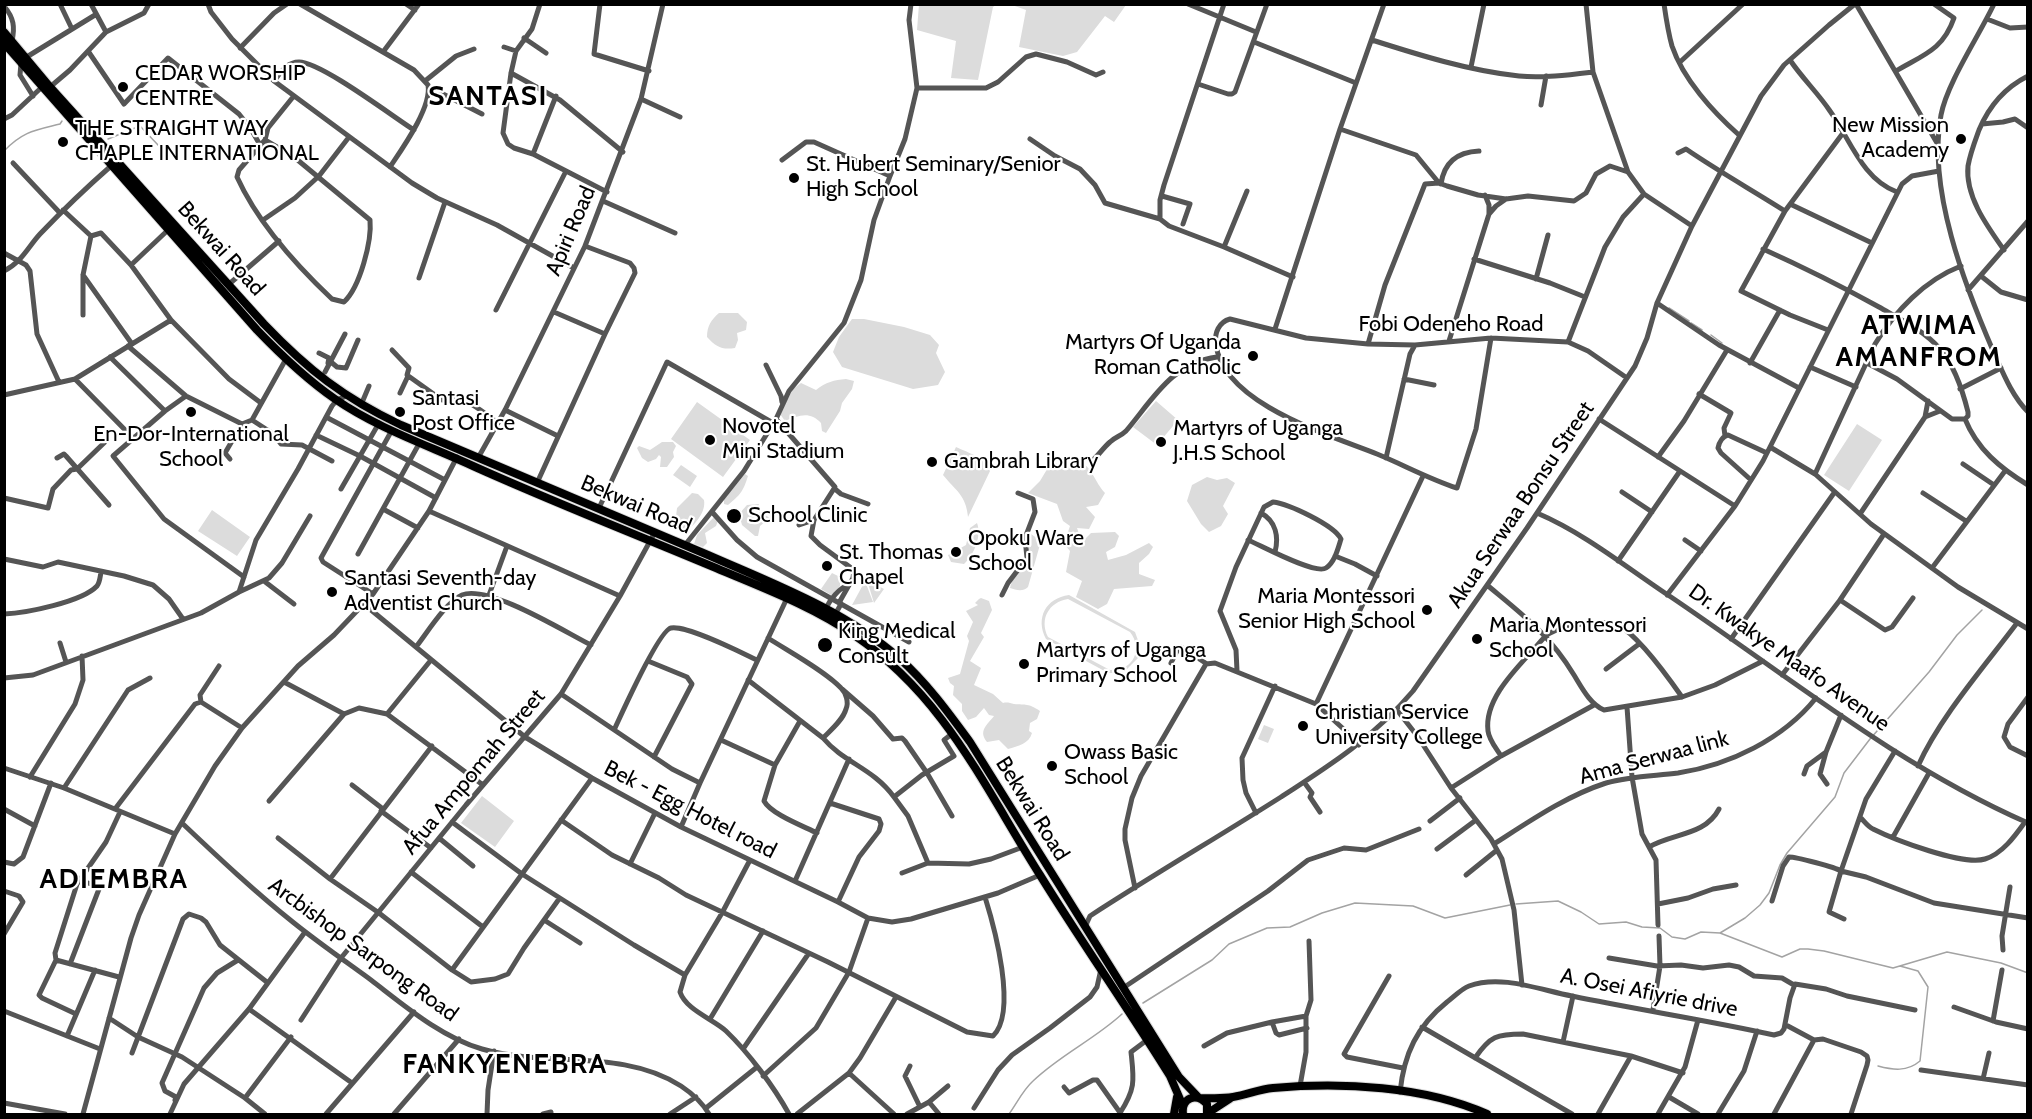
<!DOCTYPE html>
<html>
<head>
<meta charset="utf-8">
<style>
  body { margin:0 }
  #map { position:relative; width:2032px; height:1119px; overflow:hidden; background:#fff; font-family:Cabin,sans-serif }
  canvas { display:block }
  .frame { position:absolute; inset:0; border:6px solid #000; pointer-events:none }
</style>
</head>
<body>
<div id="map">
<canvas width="2032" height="1119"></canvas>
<div class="frame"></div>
</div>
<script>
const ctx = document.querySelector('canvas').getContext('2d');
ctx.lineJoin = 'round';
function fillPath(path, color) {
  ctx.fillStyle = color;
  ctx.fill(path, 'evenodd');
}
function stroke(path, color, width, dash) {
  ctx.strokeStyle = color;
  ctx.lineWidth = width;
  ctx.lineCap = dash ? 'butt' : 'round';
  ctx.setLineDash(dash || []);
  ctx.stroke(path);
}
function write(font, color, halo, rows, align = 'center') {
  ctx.font = font + ' Cabin,sans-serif';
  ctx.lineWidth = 4.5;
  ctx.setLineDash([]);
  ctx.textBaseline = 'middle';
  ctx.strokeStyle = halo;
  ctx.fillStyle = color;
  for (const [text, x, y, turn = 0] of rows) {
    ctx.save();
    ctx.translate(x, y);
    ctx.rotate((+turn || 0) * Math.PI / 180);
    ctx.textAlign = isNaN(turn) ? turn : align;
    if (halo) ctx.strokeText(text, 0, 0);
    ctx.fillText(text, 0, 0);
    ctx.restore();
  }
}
fillPath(new Path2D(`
  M919 4 996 5 993 7 978 80 951 78 956 41 917 30Z
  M1012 5H1126L1114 22 1105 16 1077 52 1063 56 1019 47 1026 10Z
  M719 313H738L747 322 746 330 737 333 738 340 735 348C722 350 716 347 707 337 707 326 711 320 719 313Z
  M852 319H864L904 327 930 335 939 345 936 353 945 372 938 385 913 389 842 367 833 352 839 337Z
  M846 379 854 381 852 389 842 403 840 411 826 433 822 431 821 423C810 411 799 415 785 421L780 414 793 389 801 383 816 390C826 382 834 380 846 379Z
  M1156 401 1178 420 1157 445 1133 427Z
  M697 402 750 440 723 477 671 439Z
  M1857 424 1882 440 1849 491 1824 475Z
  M662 442H673L676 446 673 452 674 457 667 467H660L661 457 659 455 656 459 648 462 642 458 637 448 639 446 650 450Z
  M956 447C971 454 982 456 990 471L968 517C966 495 956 491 943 475Z
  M1052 461C1063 468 1069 468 1080 461 1094 470 1094 481 1105 493L1098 505 1086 507 1095 517 1089 529 1077 528 1082 542 1091 533 1115 532 1119 536 1115 547 1106 552 1108 560 1126 555 1149 543 1153 547 1149 554 1139 563V574L1155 580 1152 586 1114 589 1107 604 1098 609 1076 597 1082 581 1066 572 1070 551 1064 544 1070 526 1063 521 1057 504 1028 493 1040 481Z
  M681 465 697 476 690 487 673 475Z
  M745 474 748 476C743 492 740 495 728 505L724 504V499Z
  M1207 477 1217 480 1227 478 1235 483 1223 506 1228 514 1221 526 1209 532 1201 524 1187 501 1192 485Z
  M692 493 698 494 704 500C706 512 696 523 687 531L680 530 675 525 677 508Z
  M759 504 757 509 760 512 770 518 760 526 758 536H755L742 525 739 514 747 505Z
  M212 510 250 537 237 556 198 531Z
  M714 517 719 518 716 526 705 533 707 543 703 547 694 544 697 535Z
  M977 523C982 536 974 555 964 564L951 562 948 555 966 545 970 528Z
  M1031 534 1041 541 1028 587C1023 592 1016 590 1010 588 1014 571 1034 555 1027 537Z
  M832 573 840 577V586L834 595H831L821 589Z
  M867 580 884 589 874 603Z
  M865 581 873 602 852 605Z
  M1069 595 1135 632 1139 643 1138 658 1127 669 1116 673H1108L1046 639C1035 618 1046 598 1069 595ZM1068 599 1130 632C1144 650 1132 672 1110 670L1048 637C1039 619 1049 602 1068 599Z
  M981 598 989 601 992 610 981 633 984 637 970 661 981 668 974 685 993 694 1003 703C1007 702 1010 703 1014 704 1026 705 1028 703 1040 711L1037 719 1030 723 1029 731 1032 733C1029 744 1018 746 1008 749L999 740 987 742C978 731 987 725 994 716L989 715 984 708 976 717 968 720 962 711V704L953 695 954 686 950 683 948 678 960 674 969 641 967 636 973 622 966 611 978 605 975 603 979 599Z
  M1264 725 1274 729 1268 743 1258 739Z
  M482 796 514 821 495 847 461 823Z`), '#dcdcdc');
stroke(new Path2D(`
  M108 139 140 126 158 145
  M4 151C23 131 36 130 60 124L62 121
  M1669 308 1689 321
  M1691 323 1702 330
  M1711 335 1722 343
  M1516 904 1558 901 1581 912 1599 924 1626 922 1642 927 1660 928 1672 937 1685 939 1701 932 1720 933 1782 957 1800 949H1808L1824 951 1893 968 1947 952 2001 963 2028 973
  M1720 933 1745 918 1760 905 1769 893 1780 865 1787 853 1835 797 1844 773 1870 739 1929 672 1957 635 1982 610
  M1143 1003 1212 960 1229 944 1267 928 1290 927 1322 913 1355 903 1413 906 1445 918 1510 905
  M1878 1066C1893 1070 1907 1072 1920 1061L1928 987 1918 971 1900 966
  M1009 1114C1017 1103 1023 1090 1033 1081 1060 1055 1095 1039 1122 1014`), '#a3a3a3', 1.5);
const highway = new Path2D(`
  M4 32 50 87 264 324C308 370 344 398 401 425 503 469 606 511 708 555 774 584 844 610 899 658 927 683 948 712 970 742L1179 1077 1199 1098
  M4 43 257 330C281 355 306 379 335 399 377 428 427 445 473 466 553 502 635 534 716 568 763 588 812 606 854 635 945 697 983 785 1040 875 1082 943 1128 1008 1170 1076L1183 1106
  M1200 1098C1211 1098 1222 1099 1233 1097 1247 1095 1259 1089 1273 1088 1342 1082 1424 1086 1487 1114
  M1208 1113 1231 1098
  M1174 1114 1177 1097
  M1183 1114C1181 1098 1196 1092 1207 1104V1114`);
stroke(highway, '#dbdbdb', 10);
stroke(new Path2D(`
  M60 4 72 29
  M91 4 106 32
  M208 4 211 12 232 39 274 81 412 183 437 198 497 225 574 268
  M300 4 414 70 428 85C432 107 402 149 390 167
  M406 4 415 10
  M540 4 532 29 516 51 511 73 503 133 508 144 514 148 533 154 607 192
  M600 4 594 54 649 71
  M911 4 909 20 917 88
  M1188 4 1256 32
  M1224 4 1164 185 1160 200V219L1169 226 1224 247 1293 277
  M1586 4 1593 72 1628 172 1644 194 1692 226
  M1664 4C1666 18 1668 32 1672 46 1683 79 1713 112 1739 135
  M1856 4 1937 143
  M1994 4C1979 36 1947 83 1941 115 1927 189 1965 286 1994 353 2003 373 2012 396 2028 412
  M4 6C14 18 15 27 12 41
  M1987 19 2010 28 2028 27
  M524 38 546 53
  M1372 40C1419 55 1470 71 1519 76 1544 78 1568 75 1593 72
  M1254 42 1356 83
  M504 47 516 51
  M240 48 274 13 287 4
  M88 51 124 104 168 58 239 114 251 129 260 145
  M383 52 419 4
  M25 58 95 15
  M1790 60C1802 78 1818 93 1830 111 1850 139 1862 179 1897 192
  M1680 62 1743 4
  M21 63 20 75 33 96
  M1471 67 1484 4
  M1896 71C1923 55 1943 50 1954 18L1934 4
  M511 73 560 100 623 152
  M274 81C281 72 287 62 299 62 321 62 392 116 414 130
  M425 81 456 56 474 49
  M1198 84 1228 94H1232L1235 92 1267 4
  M50 87 70 70 106 32 144 13 149 4
  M429 90 443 94 482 114
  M641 99 680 117
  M1541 105 1546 76
  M4 119 12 115 42 87
  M1982 124 2003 122 2015 119 2028 128
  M1340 129 1416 155 1439 183 1447 186 1478 195 1506 199 1528 196 1574 201 1586 193 1596 174 1610 166 1628 172
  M1030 139 1055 156 1080 169 1095 185 1105 203 1160 219
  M265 140 294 157 370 220C372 241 360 287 344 302L332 299C297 266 257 221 237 177L239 170 265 140 268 128 293 97
  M1678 153 1686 149C1718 171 1752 190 1785 211
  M533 154 556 96
  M13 163 60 213
  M890 176 905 139 917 88H986L998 82 1026 57 1036 54 1067 62 1096 75 1103 72
  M1441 184C1444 162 1458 152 1479 151
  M1162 196 1190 204 1183 224
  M603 201 675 233
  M1790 204 1872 243
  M63 210 91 236
  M1489 214 1496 206 1506 199
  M263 220 295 198 319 176 349 137
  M91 236 101 233 131 265 171 320 229 379 261 403
  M1224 247 1247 191
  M1763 249C1803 267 1841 286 1879 307 1900 319 1925 331 1940 349 1954 365 1963 392 1968 412V416L1965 419C1977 449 2000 468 2028 485
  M2004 250C1987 226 1965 196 1968 166 1970 154 1975 141 1979 130 1989 106 2004 88 2028 76
  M4 253 26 265 30 271 37 334 59 382
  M1474 259 1550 283 1585 297
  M131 265 168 230
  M4 271C21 263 28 247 40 234 63 210 87 187 111 166
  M83 275 132 344
  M1981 276 2001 292 2028 300
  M419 278 445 202
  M1536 279 1548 235
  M228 285 279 241
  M1968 290 2028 221
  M1657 303 1719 345 1799 388
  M496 310 566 171
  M554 312 605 334
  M83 315V275L91 236
  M1275 329 1340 129 1384 4
  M1828 330 1790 315 1741 291 1785 211 1843 133
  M1491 338 1476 429 1457 488C1429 479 1404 465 1377 454 1329 435 1222 403 1216 344 1214 333 1219 322 1230 319L1306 338 1368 344 1415 345 1491 338 1568 342 1588 351 1627 378
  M1449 341 1489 214V205L1485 195
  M1568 342 1605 247 1623 217 1644 194
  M1368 344 1385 285 1425 184 1439 183
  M128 346 186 396 242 424
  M392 350 409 368 407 375 442 400C464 393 481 411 498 423
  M319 353 329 358 328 363
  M110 357 165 411
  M331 362 337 367 346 368 358 340
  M1750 363 1780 310
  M1867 363 1897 379 1952 419H1965
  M766 365 781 396 782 402
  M1810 367 1856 387
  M325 372 345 334
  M75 379 133 438
  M1404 379 1434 385
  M1960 389 2001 368
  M400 393 408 376
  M1699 394 1731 413 1724 428 1725 436
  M4 395 75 379 171 320
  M186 396 165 411 113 456 164 519 244 577
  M361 405 369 386
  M505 410 558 436
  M326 417 445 480
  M1925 417 1940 411
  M776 419 835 487 814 520 811 536 820 545 854 570 853 578 840 601 841 604 836 613
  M1599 419 1735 506
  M252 420 272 433 281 444 302 445 332 461
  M252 420 286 359
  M316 435 360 456 436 498
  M1770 447 1815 474 1871 524 1958 587 2028 629
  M1658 457 1684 421 1727 350
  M57 458 64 454 66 456 109 505
  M478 458 505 410 585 246 641 99 663 4
  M1386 458 1410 354 1415 345
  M230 459 225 453 242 424 252 420
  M1091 462C1098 456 1103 448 1110 442 1115 437 1121 436 1126 431 1153 399 1172 363 1217 357
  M1963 464 1994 485
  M1815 474 1875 344C1895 311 1925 280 1961 266
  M1751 480 1721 453 1718 448C1719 442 1723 436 1728 435L1767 453
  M537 483 605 334 635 273 634 268 630 263 585 246
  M341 489 379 423
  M835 489 841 494 868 504
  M1622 492 1652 512
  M1923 493 1966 521
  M4 498 48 508 53 489 71 470 77 469 105 442
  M599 508 667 362 773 423
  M383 509 418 528
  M429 511 620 596
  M713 513 737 540 757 557 909 642
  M1261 513C1276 521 1279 537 1275 552
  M1537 513C1586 534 1627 568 1671 597 1788 676 1898 766 2028 823
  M1860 514 1925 417 1928 401
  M799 525 814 520
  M1685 540 1701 551
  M685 545 744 471 776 419 789 391 844 323 861 280 874 220 890 176 814 142H806L782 160
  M358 554 420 442
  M1335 556 1355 564 1377 576
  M4 559 43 567 58 562 124 576 153 585 169 599 183 619
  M1618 561 1680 471
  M1932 568 2005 471
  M264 581 294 604
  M1487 585C1523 615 1549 634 1574 675 1582 688 1590 704 1604 710L1682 697 1715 685 1763 661
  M239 592 269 578 282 563 310 516
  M373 594 323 562 321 558 392 430
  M489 595 507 546
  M1002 595 1008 583 1027 558 1025 538 1035 512 1033 499 1018 493
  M1667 595 1735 506 1763 461 1902 184 1912 176 1939 171
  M1840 600 1885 630 1892 627 1913 598
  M365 605 525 737 592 778 681 827 838 902 868 918 892 922 911 919 998 893 1040 875
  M826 608C830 600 839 588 848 585
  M4 614C26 613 82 602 97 586 100 582 100 577 101 572
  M768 638C788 651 825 671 841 688 846 693 849 702 846 709 843 720 831 730 823 738
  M1731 639 1834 493
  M60 643 66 662
  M416 647C427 633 446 602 462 595 488 584 565 632 591 645
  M648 661 687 677 692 684 654 757
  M1171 663 1177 651 1181 647 1207 664
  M1606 669 1639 644
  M1237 671 1236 650 1220 611 1236 567 1264 507 1273 502C1289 504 1334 525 1341 539 1338 548 1335 562 1326 568 1315 575 1262 546 1248 540
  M1782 675 1840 600 1884 534
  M4 678 33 675 201 613 239 592 256 540 298 469 332 406 337 400 346 396
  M748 680 823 738C844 763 873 768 894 797L922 775 954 756 944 740 953 733
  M284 682 344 714 359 708 387 714 483 785
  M842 689 873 716 893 739 902 738 905 741 927 773 952 816
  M561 694 672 769 700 783
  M2028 697 2008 724 2004 737 2010 747 2028 756
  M201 702 242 728
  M1316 704 1423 476
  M1627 707 1632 777 1642 834 1656 860 1658 925
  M1397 710 1418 737 1451 788 1491 839 1502 859 1514 910 1522 985
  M387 714 431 660
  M800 721 775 765 764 801C771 814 803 826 817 833
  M615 728C622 713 659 630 671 628 687 625 740 652 757 660
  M721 740 775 765
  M1826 752 1820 774 1827 784
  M1501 756C1496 748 1489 740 1488 731 1484 700 1515 670 1534 649 1539 644 1544 636 1550 633 1563 625 1604 619 1618 625 1639 636 1668 677 1682 697
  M1918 766C1940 717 1984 667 2017 623
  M4 768 64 788 175 834
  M1804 774 1807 766 1826 752 1841 715
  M30 777 75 704 83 680 82 656
  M1304 782 1312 793 1310 797 1320 812
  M352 785 383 809
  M64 788 128 690 150 678
  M1451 788 1501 756 1594 705
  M894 797 908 816 928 863
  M269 801 344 714
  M830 803 879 819 881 824 879 831 859 857 838 902
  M4 809 35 826
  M115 809 195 704 201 702 200 695 219 666
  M381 811 431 848
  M1256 813 1246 793 1243 780 1242 758 1275 686
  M1860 817C1864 821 1868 827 1873 829 1895 840 1963 866 1985 859 2002 854 2015 836 2025 822
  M561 820 612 855 659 878 686 895 828 962 967 1032 993 1036C1018 1012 994 926 985 897
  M1430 821 1460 798
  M452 822 522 874 634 945 685 975
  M183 824C219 858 255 892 294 923 319 943 345 961 371 980 405 1006 441 1037 482 1049 548 1068 622 1048 681 1086 693 1094 702 1102 709 1114
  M681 827 700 783 788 596
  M1893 837 1929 773
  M278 838 330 879 379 913 452 970 471 982 495 979 508 974 524 948 559 899
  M439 838 473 866
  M1494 844C1530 821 1566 796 1606 783 1630 776 1654 776 1678 773 1730 765 1783 739 1816 698
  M1649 847C1672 833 1705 836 1719 809
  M1437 849 1476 820
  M750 860 722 913 685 975 680 992C686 1010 713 1019 726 1031 749 1053 774 1087 789 1114
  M4 862 14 864 23 857 51 783
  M630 864 655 813
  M411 872 483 927
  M902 873 928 863 969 864 991 859 1023 847
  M1466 875 1497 850
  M330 879 432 746
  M795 881 849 759
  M1135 888 1125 840V829L1132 798 1141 776 1206 664 1215 663 1316 704 1349 734 1359 745
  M4 891 19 896 23 902 4 934
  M1772 901 1783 866 1789 857C1796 857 1835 867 1841 871L1866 799 1895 751
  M1658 904 1688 898 1713 889 1736 885
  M1844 919 1829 912 1841 871 1866 877 1934 903 2028 918
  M544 920 580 943
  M1085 927 1090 916C1153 875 1218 837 1281 797 1332 764 1374 737 1413 691L1527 528 1635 366 1647 338 1657 303 1692 226 1761 96 1784 65 1829 25 1855 4
  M2003 950 2002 936 2010 887
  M1609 958 1657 966 1681 965 1703 968 1729 965 1739 967 1754 976 1782 978 1794 985
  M56 960 119 977
  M70 964 99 889 97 886 79 880
  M452 970 592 778
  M1389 976 1344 1054 1347 1057 1403 1068
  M1123 988 1268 891 1308 860 1344 848 1366 850 1419 829
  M1954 1007 1996 1022 2028 1029
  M249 1009 352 1083
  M1653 1010 1660 966 1659 936
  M4 1011 100 1049
  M76 1014 42 998 39 995 56 960 55 953 77 884 106 842 120 812
  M109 1018 138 1037 182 1057 245 1098 265 1114
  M710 1019 763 931
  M301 1020 341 958 466 805 561 694 620 596 655 532
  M1993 1021 2002 970
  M1272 1022 1276 1033 1279 1035 1307 1028
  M1786 1025 1814 1040 1823 1039 1861 1052 1867 1056 1868 1060 1867 1065 1851 1114
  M1422 1027 1572 1114
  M67 1036 95 970
  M1563 1042 1573 996
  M1204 1046 1227 1033 1272 1022 1306 1016
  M743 1049 809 953
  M132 1053 183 919 189 914 201 918 206 922 220 945 268 983
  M1475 1058C1490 1036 1497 1034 1523 1034L1631 1056 1683 1073
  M910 1066 905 1076 920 1107
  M1921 1070 2028 1085
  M849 1073 894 1114
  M763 1076 816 1028 849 972 868 918
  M1983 1079 1989 1053
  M1300 1086 1306 1052V1016L1311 1000 1309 941
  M1064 1087 1069 1093 1093 1080H1097L1121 1114
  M1400 1092C1404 1054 1417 1026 1447 1002 1454 997 1461 989 1469 986 1501 974 1540 990 1572 996 1639 1010 1707 1020 1774 1035L1781 1033 1784 1029 1790 998 1795 984 1826 989 1847 996 1915 1010
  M1669 1097 1698 1114
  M245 1098 291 1037
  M175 1100 176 1097 165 1091 162 1083 204 988 217 973 238 960
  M929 1102 939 1114
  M4 1103 65 1114
  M706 1108 757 1067
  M974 1108 998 1070 1012 1055 1050 1028 1090 997 1097 987 1101 969
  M1120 1113C1136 1088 1134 1080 1131 1052L1147 1040
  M83 1114 131 938 139 915 175 834 215 766 242 728 298 666 334 635 373 594 429 511 457 457
  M170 1114 184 1084 249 1009 305 932
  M326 1114 414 1012
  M394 1114 459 1039
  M487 1114 488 1090 494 1051
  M543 1114 551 1112
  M670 1114 696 1097
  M797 1114 849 1073 860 1058 896 997
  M907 1114 929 1102 948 1086
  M1598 1114 1631 1056
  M1658 1114 1685 1067 1698 1020
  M1718 1114 1744 1071 1757 1031
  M1774 1114 1814 1040`), '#555', 5);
stroke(highway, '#000', 8);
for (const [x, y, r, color] of [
  [123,87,6,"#000"],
  [1961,139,6,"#000"],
  [63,142,6,"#000"],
  [794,178,6,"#000"],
  [1253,356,6,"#000"],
  [191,412,6,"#000"],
  [400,412,6,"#000"],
  [710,440,6,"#000"],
  [1161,442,6,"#000"],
  [932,462,6,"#000"],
  [734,516,8,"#000"],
  [956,552,6,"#000"],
  [827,566,6,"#000"],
  [332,592,6,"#000"],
  [1427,610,6,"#000"],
  [1477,639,6,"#000"],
  [825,645,8,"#000"],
  [1024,664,6,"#000"],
  [1303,726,6,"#000"],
  [1052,766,6,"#000"]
]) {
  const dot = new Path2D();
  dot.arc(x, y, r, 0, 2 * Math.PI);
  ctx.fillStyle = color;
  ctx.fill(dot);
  stroke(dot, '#fff', 2);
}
write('22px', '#000', '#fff', [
  ["CEDAR WORSHIP",135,74],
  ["CENTRE",135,99],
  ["New Mission",1949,126,"right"],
  ["Academy",1949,151,"right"],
  ["THE STRAIGHT WAY",75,129],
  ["CHAPLE INTERNATIONAL",75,154],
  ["St. Hubert Seminary/Senior",806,165],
  ["High School",806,190],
  ["Martyrs Of Uganda",1241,343,"right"],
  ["Roman Catholic",1241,368,"right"],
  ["Santasi",412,399],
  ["Post Office",412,424],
  ["Novotel",722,427],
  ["Mini Stadium",722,452],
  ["Martyrs of Uganga",1173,429],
  ["J.H.S School",1173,454],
  ["En-Dor-International",191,435,"center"],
  ["School",191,460,"center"],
  ["Gambrah Library",944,462],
  ["School Clinic",748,516],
  ["Opoku Ware",968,539],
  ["School",968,564],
  ["St. Thomas",839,553],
  ["Chapel",839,578],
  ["Santasi Seventh-day",344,579],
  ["Adventist Church",344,604],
  ["Maria Montessori",1415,597,"right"],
  ["Senior High School",1415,622,"right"],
  ["Maria Montessori",1489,626],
  ["School",1489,651],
  ["King Medical",838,632],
  ["Consult",838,657],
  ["Martyrs of Uganga",1036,651],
  ["Primary School",1036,676],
  ["Christian Service",1315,713],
  ["University College",1315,738],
  ["Owass Basic",1064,753],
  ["School",1064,778]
], 'left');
write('22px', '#000', '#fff', [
  ["Apiri Road",571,231,-67],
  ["Bekwai Road",221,249,48],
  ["Fobi Odeneho Road",1451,325],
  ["Bekwai Road",636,505,23],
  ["Akua Serwaa Bonsu Street",1521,505,-56],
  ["Dr. Kwakye Maafo Avenue",1789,658,35],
  ["Ama Serwaa link",1654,758,-15],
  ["Afua Ampomah Street",474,772,-50],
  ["Bekwai Road",1032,809,58],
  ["Bek - Egg Hotel road",690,810,27],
  ["Arcbishop Sarpong Road",363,950,36],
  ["A. Osei Afiyrie drive",1649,993,11]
]);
ctx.letterSpacing = '1.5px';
write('bold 28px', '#000', '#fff', [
  ["SANTASI",488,97],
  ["ATWIMA",1919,326],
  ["AMANFROM",1919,358],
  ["ADIEMBRA",114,880],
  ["FANKYENEBRA",505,1065]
]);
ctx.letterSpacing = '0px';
</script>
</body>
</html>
